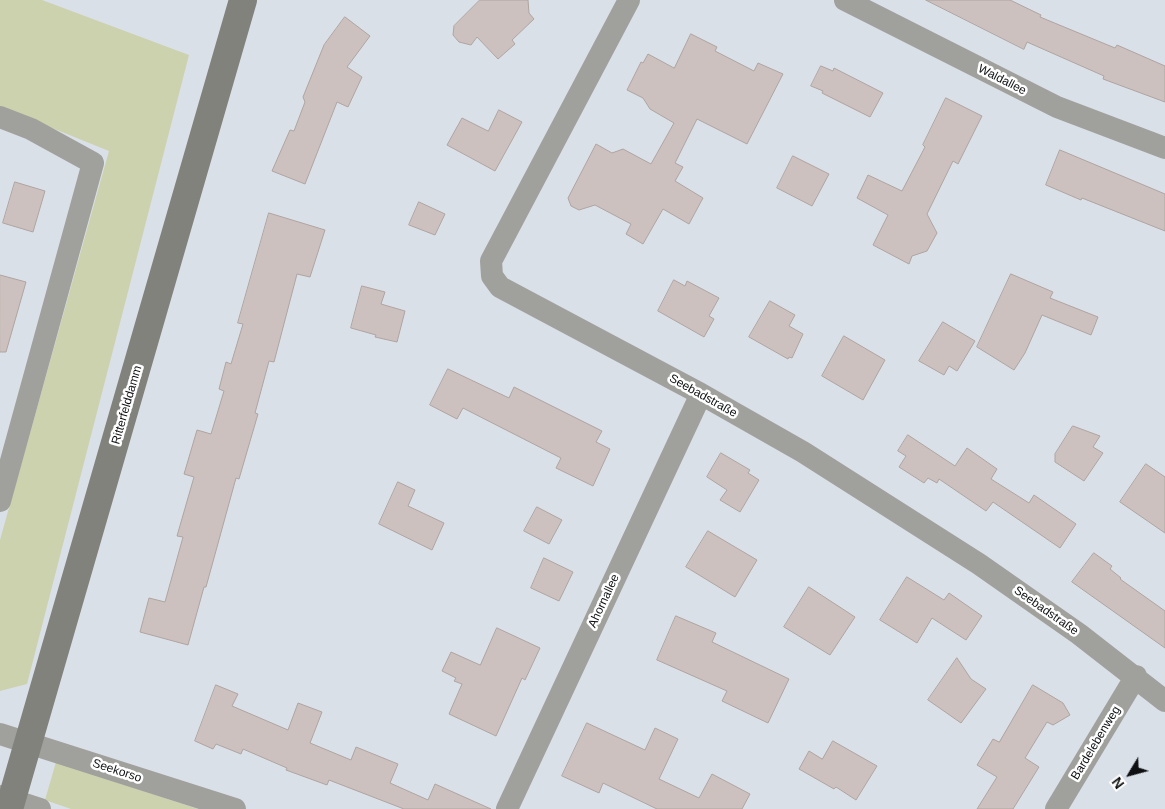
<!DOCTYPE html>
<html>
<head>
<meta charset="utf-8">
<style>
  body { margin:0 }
  #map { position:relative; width:1165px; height:809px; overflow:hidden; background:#dae0e8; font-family:Helvetica,sans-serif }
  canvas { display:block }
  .north { position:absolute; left:1105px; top:749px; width:50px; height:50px; -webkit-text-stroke:4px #fff; paint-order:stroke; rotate:233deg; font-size:14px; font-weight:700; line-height:20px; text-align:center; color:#0e1012 }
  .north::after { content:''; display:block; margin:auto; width:18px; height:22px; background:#0e1012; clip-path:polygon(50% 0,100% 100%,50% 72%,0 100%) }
</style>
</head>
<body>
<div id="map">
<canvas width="1165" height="809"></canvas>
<div class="north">N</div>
</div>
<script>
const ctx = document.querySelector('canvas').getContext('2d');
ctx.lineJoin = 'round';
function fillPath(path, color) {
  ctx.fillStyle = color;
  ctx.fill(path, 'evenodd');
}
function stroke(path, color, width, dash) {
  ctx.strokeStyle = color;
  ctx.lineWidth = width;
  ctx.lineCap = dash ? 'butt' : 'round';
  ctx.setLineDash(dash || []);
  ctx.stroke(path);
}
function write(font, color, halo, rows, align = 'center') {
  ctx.font = font + ' Helvetica,sans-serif';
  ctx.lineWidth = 5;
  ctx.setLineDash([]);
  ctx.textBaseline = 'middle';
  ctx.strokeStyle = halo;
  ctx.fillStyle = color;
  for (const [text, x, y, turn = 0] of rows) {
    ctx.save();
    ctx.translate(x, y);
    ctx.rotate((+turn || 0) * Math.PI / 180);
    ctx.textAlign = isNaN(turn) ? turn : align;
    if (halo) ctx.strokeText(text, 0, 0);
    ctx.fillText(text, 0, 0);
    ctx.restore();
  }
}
fillPath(new Path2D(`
  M0 0H42L189 55 27 684 0 691V540L109 151 0 107Z
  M56 762 198 809H71L45 800Z`), '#ccd2ad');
const building = new Path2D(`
  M480 0H528L529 13 534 19 512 40 515 44 498 59 477 37 471 45 459 42 453 35 454 26Z
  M926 0H1010L1041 15 1040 17 1115 48 1117 45 1165 66V102L1103 79 1104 76 1027 42 1024 49Z
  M345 17 370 36 347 67 362 77 348 107 337 102 305 184 272 171 290 130 294 131 305 102 303 97 324 45Z
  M691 34 717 47 715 51 754 71 758 63 783 74 747 144 697 119 675 163 683 167 675 181 703 198 689 224 663 209 643 244 626 234 631 224 595 205 579 210 571 206 568 198 596 144 612 153 623 149 651 164 674 123 650 109 643 98 627 90 641 62 643 63 648 54 674 68Z
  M821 66 833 71 834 68 883 93 870 117 822 93 823 91 811 86Z
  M946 98 982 116 958 164 953 161 927 214 937 233 927 251 912 256 909 264 873 245 888 215 857 198 868 175 902 191 925 147 923 145Z
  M499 110 522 122 495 171 447 145 462 118 488 131Z
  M1060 150 1165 194V231L1082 198 1081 200 1046 185Z
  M793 156 829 174 812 206 777 188Z
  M15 182 45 191 33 232 3 223Z
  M419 202 445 214 435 235 409 225Z
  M269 213 325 230 310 277 297 274 274 362 269 361 255 413 258 414 239 479 236 478 206 587H204L188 645 140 632 149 598 165 602 183 537 177 536 194 477 184 474 187 464 197 430 211 434 224 391 219 389 226 362 231 364 243 324 238 323Z
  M1011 274 1053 292 1050 298 1098 317 1091 335 1042 315 1025 353 1014 370 977 347Z
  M0 275 26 282 6 352H0Z
  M674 280 685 286 687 281 719 298 709 316 714 319 704 337 658 311Z
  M362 286 385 292 381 304 405 311 397 342 375 337 376 335 351 328Z
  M770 301 795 315 789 326 803 334 792 358 789 357 788 359 749 337Z
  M943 322 975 341 957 371 949 366 944 375 919 361Z
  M844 336 885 360 863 400 822 376Z
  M448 369 509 398 514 387 602 431 596 442 610 449 593 486 556 468 561 458 463 408 457 419 430 405Z
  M1073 426 1100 436 1093 447 1103 453 1084 481 1055 462V454Z
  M908 435 955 466 967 448 997 469 991 479 1029 503 1034 495 1076 524 1060 548 993 502 986 511 939 479 937 483 928 478 924 483 899 467 906 456 898 451Z
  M721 453 750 470 748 473 759 480 740 512 720 500 727 490 707 477Z
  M1146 464 1165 477V533L1120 502Z
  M398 482 415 490 408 506 444 523 432 550 379 524Z
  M537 507 562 520 549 544 524 531Z
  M708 531 757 560 735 597 686 567Z
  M1094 553 1112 566 1110 569 1121 578 1120 579 1165 611V648L1072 582Z
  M544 558 573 572 559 601 531 588Z
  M907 577 944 600 949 593 982 616 966 640 932 618 917 643 880 620Z
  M809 587 855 617 830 655 784 627Z
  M676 616 716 633 712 642 789 679 768 723 722 701 727 691 657 660Z
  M497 628 540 648 525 680 522 678 496 736 449 714 462 684 454 681 456 678 442 671 451 652 480 665Z
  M957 658 971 679 986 689 961 723 928 700Z
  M216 685 238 694 232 706 288 730 298 703 322 712 310 743 351 760 356 747 398 764 390 783 428 800 435 784 491 809H404L329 780 327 785 286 770 287 768 243 749 241 754 216 744 213 749 195 741Z
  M1033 685 1063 703 1070 715 1053 725 1047 722 1025 758 1039 767 1013 809H977L997 777 977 765 993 739 999 742Z
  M587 723 645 750 655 728 678 739 659 779 699 798 712 774 750 794 742 809H657L603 783 599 793 562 776Z
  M833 741 877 766 856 800 836 787 834 789 799 769 809 751 822 759Z`);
fillPath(building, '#ccc1be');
stroke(building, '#aea4a0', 1);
stroke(new Path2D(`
  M629 0 491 261 492 276 500 287 701 394 803 452 979 564 1079 634 1165 701
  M845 0 1057 107 1165 148
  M0 117 31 129 93 163 0 501
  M0 734 235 809
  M0 796 40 809
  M507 809 701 394
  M1056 809 1136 676`), '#a0a09c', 22);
stroke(new Path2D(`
  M9 809 243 0`), '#81827c', 28);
write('12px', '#0e1012', '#fff', [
  ["Waldallee",1002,80,27],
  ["Seebadstraße",703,396,29],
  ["Ritterfelddamm",127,405,-74],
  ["Ahornallee",604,601,-65],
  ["Seebadstraße",1046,611,35],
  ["Bardelebenweg",1096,743,-59],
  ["Seekorso",117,771,18]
]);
</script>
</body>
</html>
